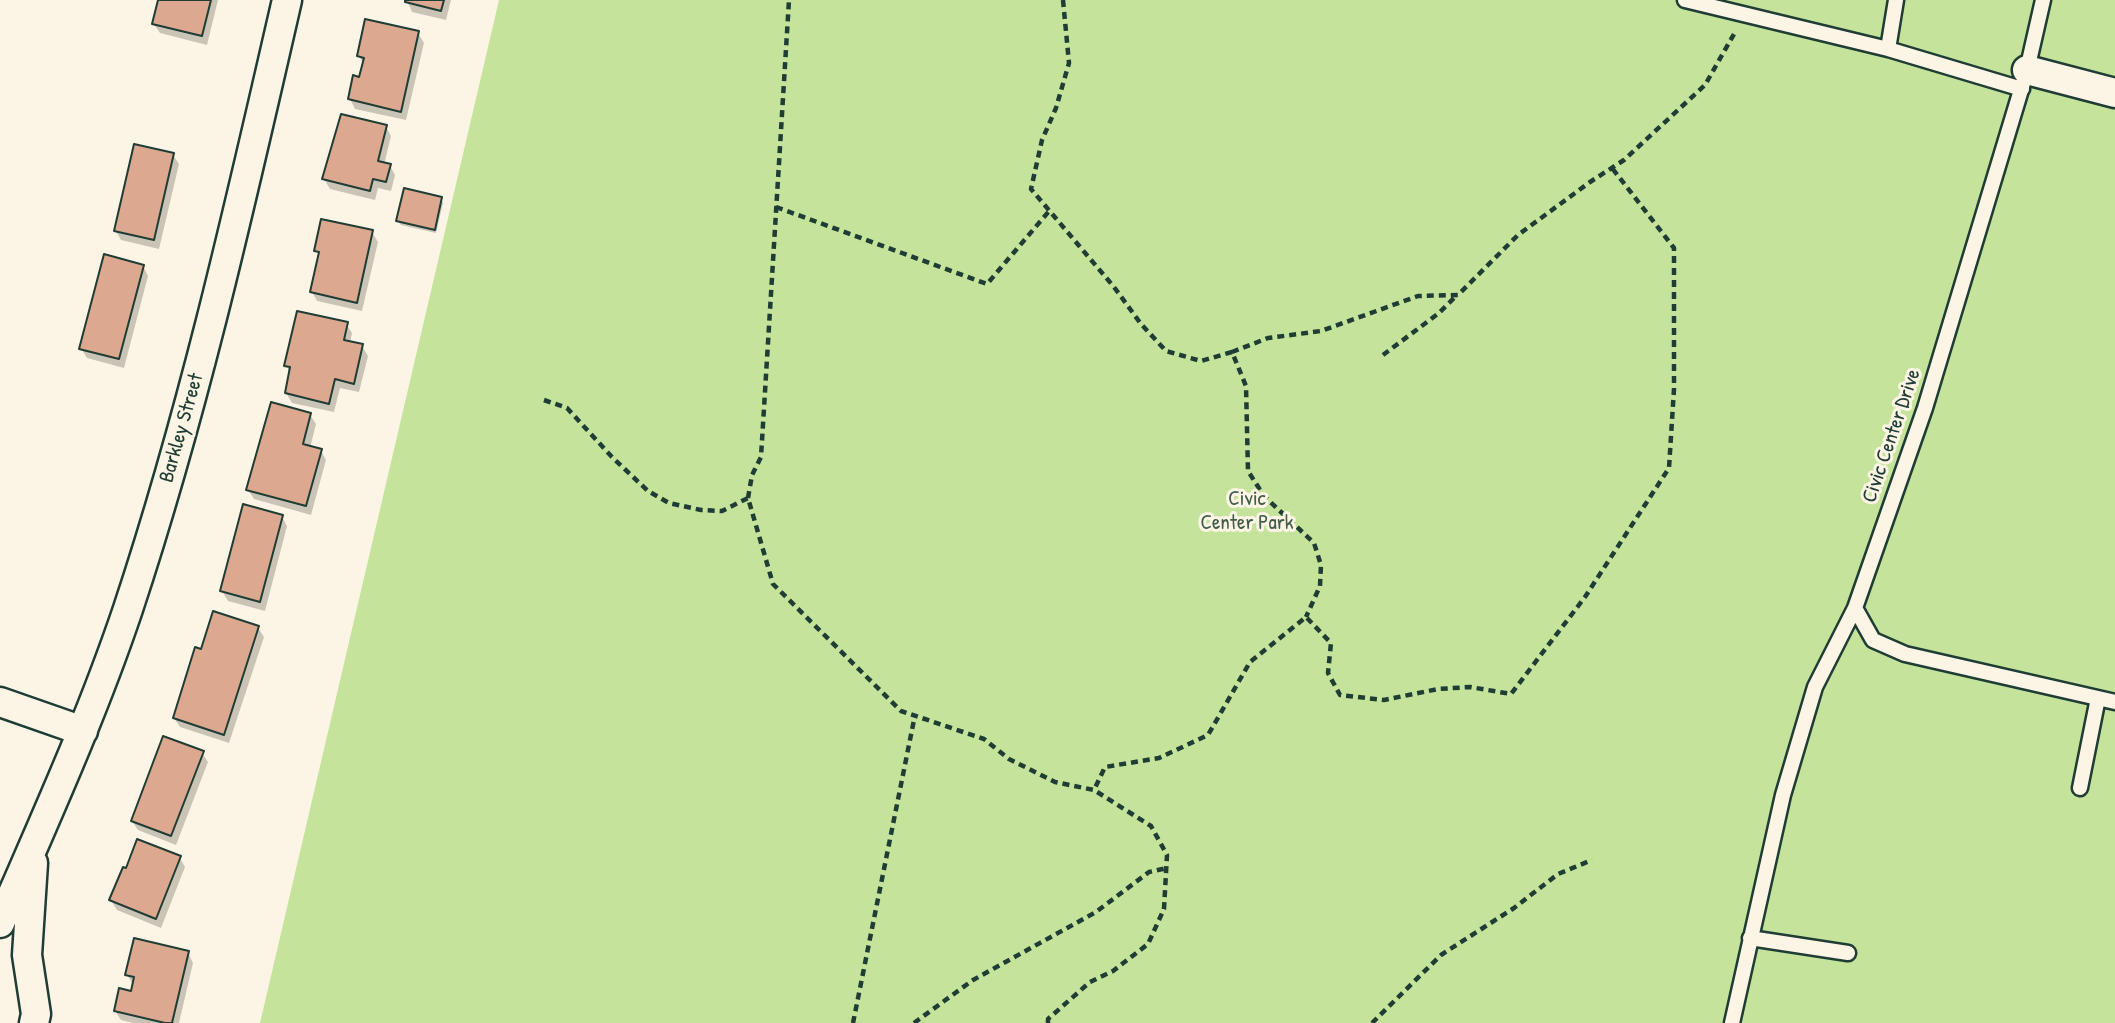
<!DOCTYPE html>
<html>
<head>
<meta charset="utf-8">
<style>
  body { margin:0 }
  canvas { display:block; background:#fcf5e5 }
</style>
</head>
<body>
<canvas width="2115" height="1023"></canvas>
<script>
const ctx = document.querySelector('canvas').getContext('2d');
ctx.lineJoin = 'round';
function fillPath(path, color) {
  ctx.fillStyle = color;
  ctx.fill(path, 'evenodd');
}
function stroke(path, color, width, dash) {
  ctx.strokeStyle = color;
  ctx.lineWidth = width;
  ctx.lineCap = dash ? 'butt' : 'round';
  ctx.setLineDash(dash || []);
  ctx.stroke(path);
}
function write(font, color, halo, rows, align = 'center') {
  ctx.font = font + ' "Patrick Hand",sans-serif';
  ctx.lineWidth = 6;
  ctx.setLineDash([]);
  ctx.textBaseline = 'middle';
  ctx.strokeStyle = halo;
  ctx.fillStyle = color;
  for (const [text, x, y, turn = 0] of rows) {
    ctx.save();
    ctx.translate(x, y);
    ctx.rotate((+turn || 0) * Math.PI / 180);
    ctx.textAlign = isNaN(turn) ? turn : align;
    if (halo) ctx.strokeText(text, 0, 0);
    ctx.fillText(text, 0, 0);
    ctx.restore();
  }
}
fillPath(new Path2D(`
  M499 0H2115V1023H260Z`), '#c5e39b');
fillPath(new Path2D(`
  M159 0H218L207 45 160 33 154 24Z
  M407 0H451L446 20 412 12Z
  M418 33 424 43 406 120 355 109 350 99 361 79 364 65 359 56Z
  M386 127 391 136 384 165 390 166 395 175 391 191 378 188 375 200 330 189 324 179Z
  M173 155 179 164 159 249 121 240 115 230Z
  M441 199 443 203 436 233 401 225 398 221Z
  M372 232 378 242 362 311 317 301 312 292 320 256 316 250Z
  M143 266 148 276 124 368 87 358 81 348Z
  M346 324 352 333 350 343 362 346 368 356 359 392 340 388 334 412 292 403 286 393 291 374 286 365Z
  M310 415 316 424 310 448 321 451 326 460 311 515 254 499 248 490Z
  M282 517 287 526 265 611 228 601 222 591Z
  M258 628 264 637 229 743 180 727 174 718 202 651Z
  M202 753 208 762 176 845 138 830 132 821Z
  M180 858 185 867 161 928 117 910 111 900Z
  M188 953 193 963 179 1023H133L121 1020 115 1011 132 993 133 984 127 975Z`), '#0003');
const building = new Path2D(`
  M158 0H211L202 36 152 24Z
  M405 0H444L441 11 405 2Z
  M365 19 419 31 401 112 348 99 353 75 359 77 364 58 357 56Z
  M341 114 387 125 378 161 391 164 386 182 373 179 370 191 322 179Z
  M134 144 174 153 154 240 114 231Z
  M404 188 442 197 435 230 396 221Z
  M321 219 373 230 357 303 310 292 319 252 314 251Z
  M104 254 144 265 119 359 79 349Z
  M297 311 348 322 344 340 363 344 354 384 335 379 329 404 285 393 290 367 284 366Z
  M271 402 311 413 303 444 322 449 306 506 246 490Z
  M243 504 283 515 260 602 220 591Z
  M213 611 259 626 224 735 173 718 195 647 201 649Z
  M163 736 204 751 171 836 131 821Z
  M137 839 181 856 156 919 109 900 123 867 126 868Z
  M134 938 189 951 172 1023H165L114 1011 119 988 131 991 134 977 125 975Z`);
fillPath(building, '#dca88f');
stroke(building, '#1f3d34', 2);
const lane = new Path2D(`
  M1685 0 1888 49 2022 89
  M2043 0 2027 70 1925 408 1855 608 1873 640 1905 654 2115 702
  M1888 49 1896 0
  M2080 788 2098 698
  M1750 938 1848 953
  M1732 1023 1783 795 1815 687 1855 608`);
const street = new Path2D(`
  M2027 70 2115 93
  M0 702 83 731
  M33 863 27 955 36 1014 34 1023
  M0 923C45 819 92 716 128 609 194 410 240 205 287 0`);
stroke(lane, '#1f3d34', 19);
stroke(street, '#1f3d34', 33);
stroke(new Path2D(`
  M1063 0 1069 63 1056 108 1042 140 1031 189 1114 287 1141 324 1166 351 1201 361 1232 352 1246 386 1248 471 1264 496 1314 543 1321 565 1320 586 1306 617
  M776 207 987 284 1050 210
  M1232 352 1268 338 1321 331 1418 296 1458 295 1518 235 1590 182 1624 160 1705 85 1734 34
  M1383 355 1439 313 1457 295
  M544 400 567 408 612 457 648 491 669 503 701 510 722 511 748 498 773 584 901 711 984 739 1009 759 1055 782 1094 790 1105 767 1159 758 1208 735 1250 662 1306 617 1331 643 1328 673 1340 695 1384 700 1438 689 1470 687 1511 694 1585 597 1669 468 1674 389V248L1612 168
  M748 498 752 475 761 457 789 0
  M853 1023 915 715
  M914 1023 973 980 1096 912 1149 872 1167 868
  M1048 1023V1019L1090 982 1113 971 1148 944 1164 909 1167 855 1151 826 1094 790
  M1372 1023 1441 955 1514 908 1558 874 1592 860`), '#1f3d34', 4.5, [7, 5]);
stroke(lane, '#fcf5e5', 14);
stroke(street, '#fcf5e5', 28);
write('21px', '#1f3d34', '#fcf5e5', [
  ["Barkley Street",182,428,-74],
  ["Civic Center Drive",1892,436,-71]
]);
write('21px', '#405e49', '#fcf5e5', [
  ["Civic",1247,499],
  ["Center Park",1247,523]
]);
</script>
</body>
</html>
